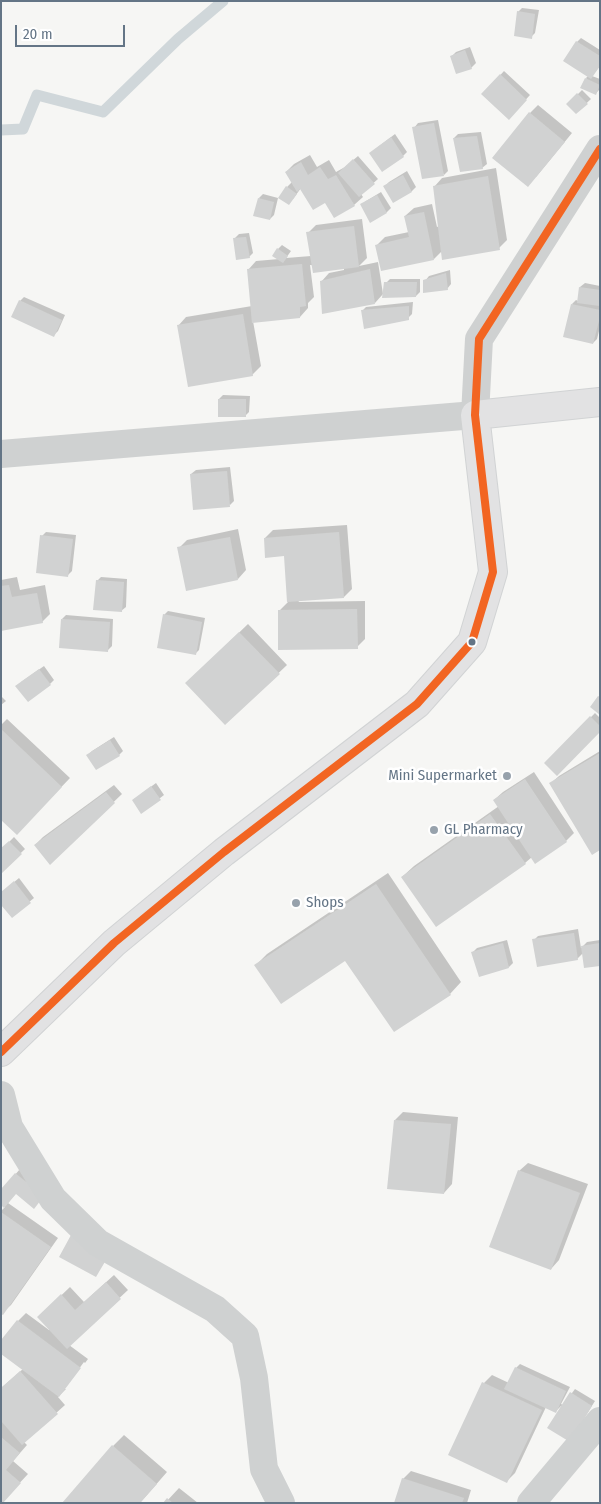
<!DOCTYPE html>
<html>
<head>
<meta charset="utf-8">
<style>
  body { margin:0 }
  #map { position:relative; width:601px; height:1504px; overflow:hidden; background:#f6f6f4; font-family:"Fira Sans Condensed",sans-serif }
  canvas { display:block }
  .frame { position:absolute; inset:0; border:2px solid #647586; pointer-events:none }
  .scale { position:absolute; left:15px; top:25px; width:110px; height:22px; box-sizing:border-box; border:2px solid #647586; border-top:0; padding-left:6px; font-size:15px; line-height:18px; white-space:nowrap; color:#647586; -webkit-text-stroke:4px #fff; paint-order:stroke }
</style>
</head>
<body>
<div id="map">
<canvas width="601" height="1504"></canvas>
<div class="frame"></div>
<div class="scale">20 m</div>
</div>
<script>
const ctx = document.querySelector('canvas').getContext('2d');
ctx.lineJoin = 'round';
function fillPath(path, color) {
  ctx.fillStyle = color;
  ctx.fill(path, 'evenodd');
}
function stroke(path, color, width, dash) {
  ctx.strokeStyle = color;
  ctx.lineWidth = width;
  ctx.lineCap = dash ? 'butt' : 'round';
  ctx.setLineDash(dash || []);
  ctx.stroke(path);
}
function write(font, color, halo, rows, align = 'center') {
  ctx.font = font + ' "Fira Sans Condensed",sans-serif';
  ctx.lineWidth = 5;
  ctx.setLineDash([]);
  ctx.textBaseline = 'middle';
  ctx.strokeStyle = halo;
  ctx.fillStyle = color;
  for (const [text, x, y, turn = 0] of rows) {
    ctx.save();
    ctx.translate(x, y);
    ctx.rotate((+turn || 0) * Math.PI / 180);
    ctx.textAlign = isNaN(turn) ? turn : align;
    if (halo) ctx.strokeText(text, 0, 0);
    ctx.fillText(text, 0, 0);
    ctx.restore();
  }
}
fillPath(new Path2D(`
  M522 8 539 10 535 33 531 37 518 12Z
  M581 38 600 50V66L592 76 600 79V89L595 94 586 78 588 76 577 42Z
  M470 47 476 63 471 68 452 56 456 52Z
  M504 71 530 95 509 118 483 94Z
  M582 90 591 99 576 113 568 104Z
  M538 105 572 133 536 177 530 113Z
  M438 120 448 171 444 175 414 128 418 123Z
  M481 132 487 164 482 168 454 138 458 134Z
  M395 134 407 152 403 156 370 153Z
  M310 155 317 167 329 160 336 172 345 167 358 156 378 179 361 194 363 197 354 205 335 216 326 201 301 188 293 199 287 187 292 182 286 172 294 164Z
  M496 168 507 240 499 248 442 251 434 259 377 245 385 237 409 232 405 216 414 208 432 204 437 227 439 226 434 187 442 178Z
  M407 171 416 187 412 191 393 201 385 186 389 182Z
  M381 192 391 208 387 212 371 221 362 205 366 201Z
  M263 194 278 198 274 215 270 219 259 198Z
  M362 219 367 258 359 266 378 262 383 294 375 303 321 282 329 273 344 270V268L310 265 314 297 308 303V308L300 317 253 321 261 366 252 375 178 326 186 317 252 306 248 270 256 261 279 259 278 249 282 245 291 251 286 258 311 256 308 233 316 225Z
  M249 233 253 253 249 257 235 238 239 234Z
  M450 270 451 284 447 289 425 281 429 276Z
  M390 279H420V292L416 296 386 283Z
  M585 283 600 286V327L597 339 593 343 572 304 576 300 578 301 580 287Z
  M24 297 65 315 58 331 54 335 20 301Z
  M413 302 412 314 408 318 362 311 366 307Z
  M223 395 250 396 249 412 245 416 219 399Z
  M230 467 234 501 230 505 191 474 196 470Z
  M347 525 352 589 344 597 298 600 299 602 365 601V639L357 647 279 611 288 602 285 555 265 538 273 530Z
  M238 529 246 570 238 579 179 548 187 540Z
  M46 532 76 535 72 571 68 575 42 536Z
  M17 577 20 590 45 585 50 614 42 622 1 630V580Z
  M101 577 127 579 126 607 121 611 97 581Z
  M168 611 205 618 199 650 195 654 164 615Z
  M66 615 113 619 112 646 108 650 62 619Z
  M248 624 287 665 225 724 195 675Z
  M44 666 54 680 50 684 21 682Z
  M1 696 6 701 1 705Z
  M595 713 600 718V731L546 763Z
  M7 719 70 778 25 825 1 818V725Z
  M114 737 123 751 119 755H88L92 751Z
  M600 751V849L551 783 559 776Z
  M534 772 574 833 566 841 532 857 525 863 402 877 414 866 499 806 494 800 503 792Z
  M156 783 164 795 142 812 133 800Z
  M114 785 122 794 50 863 35 845 43 837Z
  M14 837 25 849 1 872V850Z
  M388 873 461 982 450 994 346 959 256 965 267 954Z
  M19 878 34 898 12 916 1 893Z
  M578 929 581 948 587 942 600 940V965L583 953 577 959 534 940 538 936Z
  M507 940 513 963 509 967 473 952 477 948Z
  M403 1112 458 1117 452 1184 444 1193 395 1120Z
  M528 1163 588 1184 559 1260 551 1269 519 1171Z
  M20 1169 47 1192 16 1193 8 1203 58 1238 11 1305 2 1313 1 1312V1211L5 1207 1 1204V1191Z
  M114 1275 128 1290 69 1345 88 1359 85 1363 84 1362 64 1389H66L58 1397 65 1405 24 1442 27 1445 13 1461 28 1474 1 1503V1388L23 1369 18 1321 26 1313 49 1330 50 1329 47 1309 70 1287 84 1302Z
  M520 1364 570 1387 561 1404 563 1405 575 1389 595 1401 573 1436 562 1407 561 1406 555 1412 546 1407 515 1473 507 1481 484 1383 492 1375 509 1383 516 1368Z
  M124 1435 167 1472 140 1503 113 1446Z
  M411 1471 471 1490 467 1503H395L403 1479Z
  M179 1488 198 1503H165Z`), '#0003');
stroke(new Path2D(`
  M1 130 23 129 37 95 103 112 178 39 223 1`), '#d0d7da', 11);
fillPath(new Path2D(`
  M517 11 535 14 532 39 514 36Z
  M576 41 600 56V66L591 79 563 61Z
  M465 50 472 69 456 74 450 56Z
  M500 74 527 100 509 120 481 94Z
  M585 78 600 85 596 95 580 88Z
  M577 93 588 104 576 114 566 104Z
  M529 112 565 142 528 187 492 158Z
  M434 123 444 176 422 179 412 127Z
  M477 136 483 169 460 172 453 138Z
  M391 137 404 157 382 172 369 153Z
  M353 159 375 184 359 197 338 173Z
  M301 162 308 175 320 167 328 179 336 175 355 206 334 218 325 203 313 210 300 189 297 192 285 172Z
  M403 175 412 192 393 203 383 186Z
  M488 176 500 250 442 260 433 186Z
  M286 186 297 194 289 205 278 198Z
  M377 195 387 213 370 223 360 204Z
  M258 198 274 202 270 220 253 216Z
  M424 212 434 260 381 271 375 245 409 237 404 216Z
  M354 226 359 267 313 273 306 232Z
  M246 237 250 258 236 260 233 238Z
  M277 248 288 256 283 263 272 256Z
  M302 264 306 306 300 307V318L252 323 247 269Z
  M370 269 375 304 322 314 320 281Z
  M446 273 448 290 423 293V280Z
  M384 282H417L416 297 382 298Z
  M579 287 600 290V306L577 303Z
  M19 300 62 320 54 337 11 317Z
  M571 304 600 310V317L593 344 563 337Z
  M409 306V320L364 329 361 310Z
  M243 314 253 376 188 387 177 325Z
  M218 399H246V417H218Z
  M227 471 230 507 193 510 190 474Z
  M339 532 344 598 287 602 284 556 265 558 264 538Z
  M40 535 73 539 68 577 36 573Z
  M230 537 238 580 186 591 177 547Z
  M96 580 124 582 122 612 93 610Z
  M9 585 12 597 37 593 43 623 1 631V586Z
  M357 609 358 649 278 650V610Z
  M163 614 202 622 196 655 157 648Z
  M61 619 110 622 108 652 59 648Z
  M239 632 280 674 225 725 185 683Z
  M39 669 51 685 28 702 15 686Z
  M598 696 600 697V715L590 707Z
  M590 716 600 726V732L557 776 544 763Z
  M1 729 62 787 17 835 1 820Z
  M110 740 120 756 96 770 86 755Z
  M600 753V850L592 855 549 783Z
  M525 779 567 842 535 864 493 800Z
  M151 786 161 800 141 814 132 800Z
  M106 792 115 803 50 865 34 845Z
  M490 814 526 864 436 927 401 877Z
  M9 841 22 854 1 874V848Z
  M14 881 31 903 12 918 1 905V892Z
  M376 884 451 995 394 1032 345 961 281 1004 254 965Z
  M574 933 578 960 537 967 532 939Z
  M503 943 509 968 479 977 471 952Z
  M600 943V966L584 968 581 946Z
  M394 1120 451 1124 444 1194 387 1189Z
  M518 1170 580 1193 551 1270 489 1247Z
  M15 1173 44 1196 34 1209 16 1194 4 1208 1 1205V1189Z
  M1 1212 51 1247 3 1315 1 1314Z
  M71 1235 106 1260 96 1277 59 1257Z
  M106 1282 121 1299 67 1349 37 1317 61 1294 75 1310Z
  M17 1320 81 1368 59 1397 1 1354V1340Z
  M515 1367 566 1391 556 1413 504 1389Z
  M20 1371 58 1414 22 1445 1 1421V1388Z
  M482 1382 542 1410 507 1483 448 1455Z
  M570 1392 592 1406 570 1442 547 1428Z
  M1 1437 20 1453 6 1470 21 1483 3 1503H1Z
  M112 1445 157 1484 140 1503H62Z
  M402 1478 464 1498 462 1503H394Z
  M167 1498 173 1503H163Z`), '#d1d2d2');
const secondary = new Path2D(`
  M1 1052 114 943 224 852 417 704 472 642 493 572 475 415 600 402`);
stroke(secondary, '#d1d3d4', 30);
stroke(new Path2D(`
  M475 415 479 339 600 149
  M1 1095 9 1127 53 1199 98 1243 215 1309 245 1336 254 1378 264 1469 281 1503
  M531 1503 600 1421`), '#cfd1d1', 28);
stroke(new Path2D(`
  M1 454 475 415`), '#cfd1d1', 28);
stroke(secondary, '#e2e2e3', 28);
stroke(new Path2D(`
  M1 1052 114 943 224 852 417 704 472 642 493 572 475 415 479 339 600 149`), '#f26522', 8);
for (const [x, y, r, color] of [
  [472,642,4.5,"#647586"],
  [507,776,5,"#97a2ac"],
  [434,830,5,"#97a2ac"],
  [296,903,5,"#97a2ac"]
]) {
  const dot = new Path2D();
  dot.arc(x, y, r, 0, 2 * Math.PI);
  ctx.fillStyle = color;
  ctx.fill(dot);
  stroke(dot, '#fff', 2);
}
write('15px', '#647586', '#fff', [
  ["Mini Supermarket",497,776,"right"],
  ["GL Pharmacy",444,830],
  ["Shops",306,903]
], 'left');
</script>
</body>
</html>
